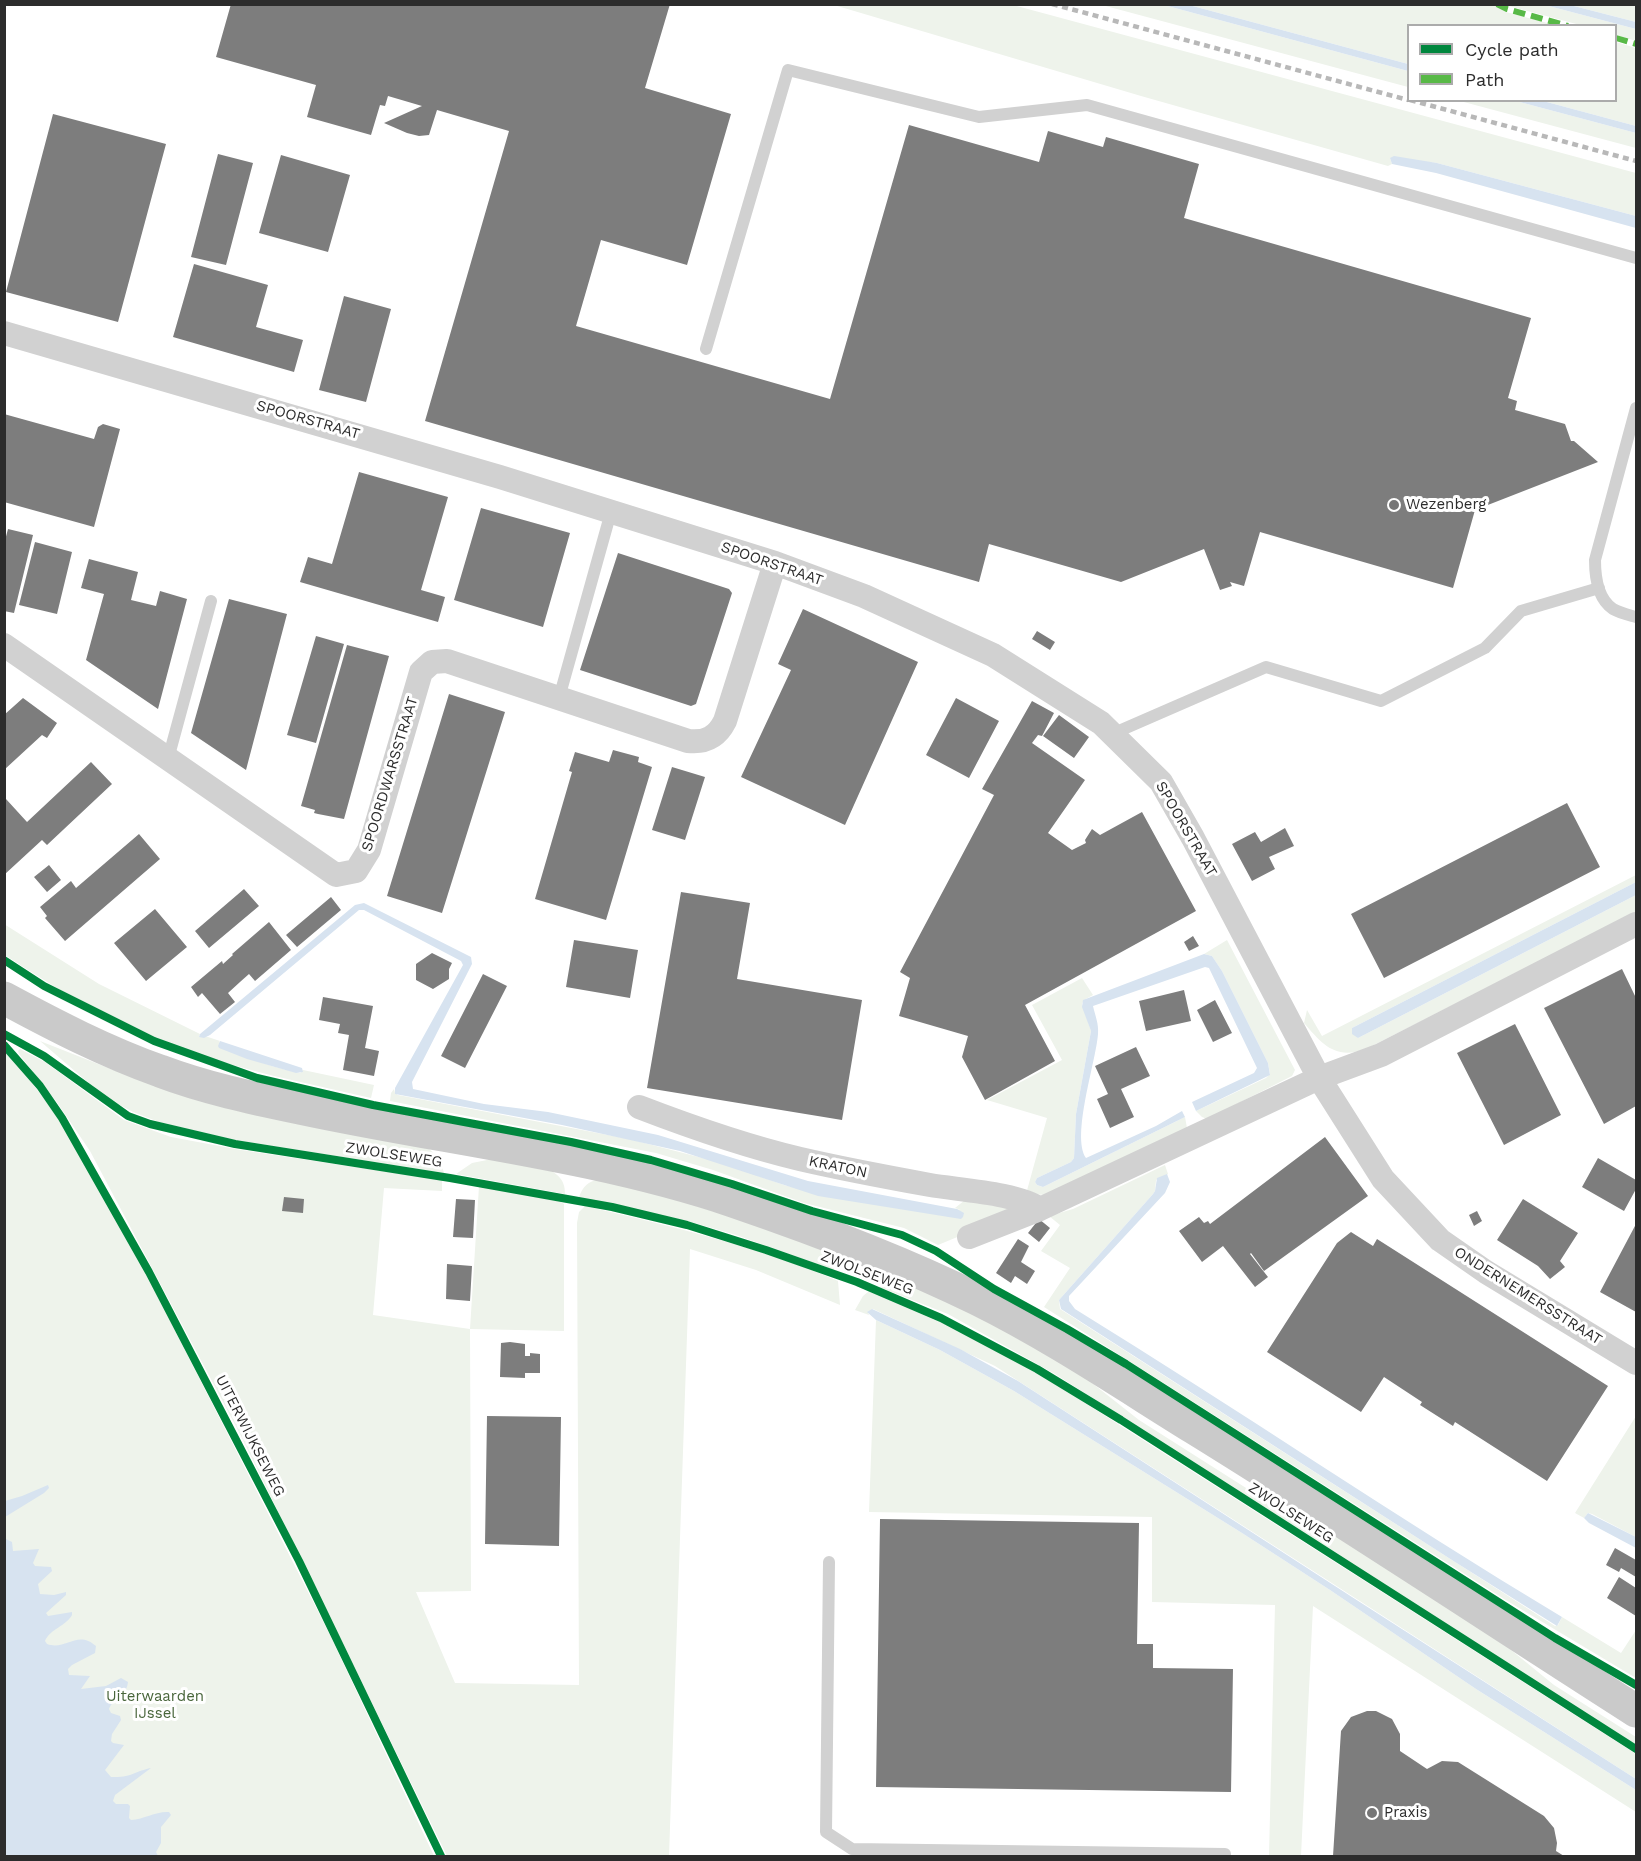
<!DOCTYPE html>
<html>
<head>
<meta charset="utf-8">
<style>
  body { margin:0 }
  #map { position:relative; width:1641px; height:1861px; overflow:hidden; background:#fff; font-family:"Work Sans",sans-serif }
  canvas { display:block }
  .frame { position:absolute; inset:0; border:6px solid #2c2c2c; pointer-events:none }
  .legend { position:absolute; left:1407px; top:24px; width:210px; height:78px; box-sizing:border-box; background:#fff; border:2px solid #ababab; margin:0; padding:8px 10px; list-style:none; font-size:18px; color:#2c2c2c }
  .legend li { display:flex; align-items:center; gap:12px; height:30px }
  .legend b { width:30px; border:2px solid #ababab }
</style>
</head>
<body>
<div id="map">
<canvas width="1641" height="1861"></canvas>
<div class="frame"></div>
<ul class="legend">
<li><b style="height:8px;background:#00873e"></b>Cycle path</li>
<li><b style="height:8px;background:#58b947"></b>Path</li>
</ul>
</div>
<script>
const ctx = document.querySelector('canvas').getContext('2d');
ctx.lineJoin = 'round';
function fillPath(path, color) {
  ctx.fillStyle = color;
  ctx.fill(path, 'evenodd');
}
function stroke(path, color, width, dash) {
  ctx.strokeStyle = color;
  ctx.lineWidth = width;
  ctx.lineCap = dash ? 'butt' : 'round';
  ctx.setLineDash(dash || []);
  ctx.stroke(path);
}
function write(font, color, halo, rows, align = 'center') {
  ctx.font = font + ' "Work Sans",sans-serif';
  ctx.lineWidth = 6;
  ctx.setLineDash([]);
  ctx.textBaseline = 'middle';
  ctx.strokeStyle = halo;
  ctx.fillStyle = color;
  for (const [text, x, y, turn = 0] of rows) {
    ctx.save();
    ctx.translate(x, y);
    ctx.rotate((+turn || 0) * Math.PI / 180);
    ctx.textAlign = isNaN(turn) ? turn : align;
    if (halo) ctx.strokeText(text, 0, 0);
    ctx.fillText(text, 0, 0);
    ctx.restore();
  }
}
fillPath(new Path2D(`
  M834 5H1013L1636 173V216L1437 163 1390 158 1392 164 1388 166 1141 96Z
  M1102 5H1164L1408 71V87Z
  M1189 5H1493L1506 12 1555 25 1408 26V64Z
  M1505 5H1545L1636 29V41L1616 35V26L1580 25Z
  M1570 5H1636V22Z
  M1616 42 1636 48V126L1543 101 1616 100Z
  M1460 101H1516L1636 133V148Z
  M1636 875V882L1352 1028 1358 1038 1636 895V912L1368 1048C1336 1061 1323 1045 1304 1023L1307 1010 1322 1036Z
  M4 924 99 984 200 1034 199 1037H208L220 1041 219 1042C247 1059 268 1066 300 1073L303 1070 374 1085 371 1098C306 1083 242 1071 178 1047 119 1025 57 990 5 955Z
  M1227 940 1295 1070 1292 1076 1207 1119 1202 1117 1196 1111 1266 1078 1270 1074 1268 1063 1222 971 1212 956 1204 954Z
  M1082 978 1093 995 1084 1000 1082 1004 1091 1031 1076 1114 1074 1158 1071 1162 1037 1178 1035 1182 1037 1185 1043 1187 1185 1117 1187 1128 1047 1195 1026 1194 1047 1118 987 1100 1062 1060 1032 1005Z
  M40 1041 116 1071 425 1145 440 1159 444 1173 235 1140 159 1122 133 1112 105 1097Z
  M20 1049 45 1062 124 1120 171 1137 241 1150 442 1180V1191L384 1188 373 1315 470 1329 479 1186 561 1202 564 1204V1331L470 1329 471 1591 416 1592 455 1683 579 1685 577 1223 579 1212 585 1206C670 1226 757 1246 838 1281L840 1305 756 1270 690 1249 669 1856H447L240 1434 90 1151 56 1101 19 1054 18 1051Z
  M4 1051 22 1070 60 1120 136 1254 329 1633 434 1856H5Z
  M394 1089 395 1093 398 1095 629 1139 718 1162 787 1186 961 1210 955 1208 965 1200 1006 1207 1013 1214 938 1245 904 1228 804 1203 713 1170 656 1153 390 1101 391 1093Z
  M497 1158C520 1163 567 1163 565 1194L456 1174 472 1163Z
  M1165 1165 1168 1174 1156 1180 1155 1191 1153 1194 1059 1300 1060 1309 1555 1626 1558 1625 1562 1617 1621 1653 1636 1630V1678L1504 1599 1044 1307 1070 1268 1041 1251 1060 1225 1049 1216 1073 1209Z
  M599 1179 679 1199 822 1248 832 1257 834 1270 736 1235 688 1221 579 1197C583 1186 588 1182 599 1179Z
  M901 1282 915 1285 950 1301 1073 1368 1139 1420 1265 1500 1350 1544 1489 1632 1554 1685 1636 1737V1745L1055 1374 948 1314 879 1287Z
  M869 1291 958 1330 1008 1356 1063 1389 1636 1754V1779L995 1366 873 1309 868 1312 869 1315 855 1310 863 1296Z
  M876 1320 940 1350 1014 1391 1242 1533 1330 1590 1476 1689 1636 1790V1812L1313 1606 1301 1856H1269L1275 1605 1152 1602V1517L869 1512Z
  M1636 1416V1537L1592 1514 1588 1513 1584 1518 1575 1513Z`), '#eef3eb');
fillPath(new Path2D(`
  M1164 5H1189L1408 64V71Z
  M1545 5H1570L1636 22V29Z
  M1516 101H1543L1636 126V133Z
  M1394 156 1437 163 1636 216V228L1436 173 1392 164 1390 158Z
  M1636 882V895L1358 1038 1352 1034V1028Z
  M364 903 471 957 472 964 412 1082 413 1089 484 1104 548 1112 658 1135 808 1181 957 1209 964 1213 963 1217 961 1219 818 1196 680 1151 562 1125 395 1094V1088L463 965 461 961 364 910H359L210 1035 204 1038 199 1037 200 1034 355 905Z
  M1204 954 1212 956 1222 971 1268 1063 1270 1075 1196 1111 1192 1102 1254 1073 1257 1068 1209 968 1205 967 1093 1006C1095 1015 1099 1024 1098 1034 1096 1062 1071 1136 1086 1158L1156 1126 1182 1111 1185 1117 1043 1187 1037 1185 1035 1182 1037 1178 1071 1162 1074 1158 1076 1114 1091 1031 1082 1007 1083 1000Z
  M220 1041 302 1068 303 1072 296 1073 247 1059 219 1048 218 1046Z
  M1167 1174 1170 1182 1165 1193 1069 1296V1301L1075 1309C1238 1409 1397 1518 1562 1617L1557 1626 1455 1562 1061 1309 1059 1300 1153 1194 1155 1191 1157 1178Z
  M872 1309 960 1349 1018 1381 1352 1597 1636 1779V1790L1476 1689 1330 1590 1242 1533 1014 1391 940 1350 876 1320 867 1312Z
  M48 1485 49 1488 44 1493 5 1517V1501L22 1496Z
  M1588 1513 1636 1537V1548L1589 1523 1584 1518Z
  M4 1538 12 1542 13 1551 39 1549 33 1563 35 1566 51 1567 52 1571 38 1584 40 1594 54 1595 66 1592V1595L46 1613 48 1616 72 1612V1615C66 1626 50 1629 45 1641L47 1644C66 1651 77 1629 96 1646L95 1653 72 1665 68 1669 69 1675 90 1676 81 1689 106 1686 121 1678 128 1682C127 1695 113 1698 109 1709L111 1713 120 1716 121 1720 112 1734 111 1741 113 1743 124 1745 105 1770 111 1777C132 1778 135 1771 151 1768L115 1795 113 1801 116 1804H128L130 1806 129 1818 131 1820C145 1819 156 1811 169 1812L171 1815 161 1827V1843L156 1852 158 1856H5Z`), '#d7e3f0');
fillPath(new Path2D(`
  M231 4H670L645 88 731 114 687 265 601 240 576 326 830 399 909 125 1039 162 1048 131 1103 147 1106 137 1199 164 1184 218 1531 318 1508 398 1517 401 1515 410 1565 424 1571 441H1574L1598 462 1475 510 1453 588 1260 532 1244 586 1230 582 1232 586 1220 590 1204 549 1121 582 989 544 979 582 425 421 509 131 437 110 429 135 419 136 407 133 384 123 422 106 388 96 385 106 380 105 371 135 307 117 316 85 216 57Z
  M53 114 166 144 118 322 6 292Z
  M218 154 253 163 226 265 191 257Z
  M281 155 350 175 328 252 259 233Z
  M194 264 268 285 256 327 303 340 294 372 173 337Z
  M344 296 391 309 366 402 319 390Z
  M4 414 94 439 98 427 103 424 120 429 94 527 4 502Z
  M359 472 448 497 421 590 445 597 438 622 300 582 308 557 332 564Z
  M481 508 570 533 543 627 454 600Z
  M8 529 33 535 14 613 4 611V544Z
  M35 542 72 552 57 614 19 605Z
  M618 553 729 589 732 593 696 704 691 706 580 670Z
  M89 559 138 572 131 600 156 606 160 591 187 599 158 709 86 660 104 594 81 588Z
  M229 599 287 614 246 770 191 733Z
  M803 609 918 662 845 825 741 777 791 670 778 664Z
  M1037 631 1055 642 1050 650 1032 639Z
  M316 636 344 644 316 743 287 735Z
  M347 645 389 656 344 819 318 814 314 813 315 810 301 806Z
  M449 694 505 712 442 913 387 896Z
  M23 698 57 723 47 738 42 735 4 770V715Z
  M956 698 999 721 969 778 926 755Z
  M1032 701 1054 713 1042 736 1038 735 1032 743 1085 780 1048 833 1072 850 1086 843 1085 840 1092 829 1100 835 1142 812 1196 911 1025 1005 1055 1061 985 1100 962 1057 968 1036 899 1016 910 978 900 972 994 795 982 789Z
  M1059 715 1089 737 1074 758 1043 736Z
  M613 750 639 757 638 762 652 767 606 920 535 899 572 772 569 771 575 752 609 762Z
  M91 762 112 784 47 845 42 840 4 875V801L6 799 27 822Z
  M672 767 705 777 685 840 652 830Z
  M1567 803 1600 867 1384 978 1351 914Z
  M1285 828 1294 846 1269 857 1275 869 1252 881 1232 844 1255 832 1261 842Z
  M139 834 160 859 65 941 45 918 47 916 40 907 71 881 76 888Z
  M49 865 61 880 47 892 34 877Z
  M244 889 259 906 209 948 195 931Z
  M681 892 750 903 737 979 862 1000 842 1120 647 1088Z
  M331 897 341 910 297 947 286 935Z
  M155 909 187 947 146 981 114 943Z
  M269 922 291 950 255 981 249 974 240 982 228 993 235 1002 220 1014 202 993 198 997 191 987 222 961 223 964 233 955 232 954Z
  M1193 936 1199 946 1189 951 1184 942Z
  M574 940 638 950 630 998 566 987Z
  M432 953 452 963 449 969V979L433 989 416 980V964Z
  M1622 969 1636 998V1106L1604 1124 1544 1008Z
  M483 974 507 986 465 1068 441 1056Z
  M1184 990 1191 1021 1146 1031 1139 1001Z
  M323 997 373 1006 365 1048 379 1051 374 1076 343 1070 349 1035 338 1033 340 1024 319 1020Z
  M1215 1000 1232 1033 1213 1042 1197 1010Z
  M1515 1024 1561 1115 1504 1145 1457 1053Z
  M1136 1047 1150 1076 1121 1089 1134 1117 1110 1128 1097 1099 1108 1094 1095 1066Z
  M1325 1137 1368 1196 1264 1271 1251 1253 1250 1254 1268 1277 1255 1287 1223 1246 1202 1262 1179 1231 1199 1217 1204 1223 1208 1221 1210 1224Z
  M1598 1158 1636 1180V1189L1624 1211 1582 1187Z
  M284 1197 304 1199 303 1213 282 1211Z
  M456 1199 475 1200 473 1238 453 1237Z
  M1523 1199 1578 1233 1560 1261 1565 1267 1550 1279 1538 1266 1497 1240Z
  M1477 1211 1482 1221 1474 1226 1469 1215Z
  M1039 1219 1050 1228 1039 1242 1028 1233Z
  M1636 1224V1312L1600 1292Z
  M1351 1232 1373 1246 1377 1239 1608 1386 1547 1481 1455 1422 1453 1426 1420 1405 1422 1402 1384 1377 1361 1412 1267 1352 1337 1243Z
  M1018 1239 1029 1246 1021 1262 1035 1271 1027 1284 1015 1276 1011 1283 996 1273Z
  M447 1264 472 1266 470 1301 446 1299Z
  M510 1342 525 1344V1356H530V1353L540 1354V1373H525V1378L500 1377 501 1343Z
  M487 1416 561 1417 559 1546 485 1544Z
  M880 1519 1139 1523 1137 1644H1153V1668L1233 1669 1231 1792 876 1787Z
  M1615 1548 1636 1560V1577L1621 1568 1619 1572 1606 1565Z
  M1619 1577 1636 1588V1616L1607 1598Z
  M1367 1711H1376L1392 1719 1400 1734V1751L1427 1769 1442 1761 1458 1762 1544 1816 1554 1828 1557 1843 1556 1851 1564 1856H1333L1341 1731 1351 1717Z`), '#7d7d7d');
stroke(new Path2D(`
  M706 349 788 70 979 117 1087 105 1636 258
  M1636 408 1595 560C1595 576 1598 599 1613 609 1620 613 1629 615 1636 617
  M559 698 611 512
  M1112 734 1266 667 1381 701 1485 648 1521 611 1599 588
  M168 759 211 601
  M829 1562 826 1832 852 1849 1225 1854V1856`), '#d1d1d1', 12);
stroke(new Path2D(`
  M4 333 500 477 775 563 864 596 993 655 1101 723 1161 782 1193 838 1319 1078 1383 1179 1440 1240 1486 1272 1636 1363
  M4 645 336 875 356 871 369 850 421 672 432 662 447 661 688 741C706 743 717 737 725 721L775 563
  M639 1107C691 1127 745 1146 800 1159 843 1169 886 1177 930 1185 959 1190 1018 1193 1040 1209
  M969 1237 1040 1209 1319 1078 1381 1055 1636 924`), '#d1d1d1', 24);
stroke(new Path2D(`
  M4 998C54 1025 106 1052 160 1071 205 1088 252 1098 300 1108 444 1139 593 1154 733 1201 815 1229 898 1260 977 1299 1052 1336 1123 1384 1194 1428 1343 1520 1489 1617 1636 1711`), '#cacaca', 33);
stroke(new Path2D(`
  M1052 4 1408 100
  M1410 100 1636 161`), '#b8b8b8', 4.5, [6, 4.5]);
stroke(new Path2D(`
  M1497 4 1507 9 1568 26
  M1616 38 1636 44`), '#58b947', 6, [12, 6]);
stroke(new Path2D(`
  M4 960 44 986 154 1041 257 1078 373 1105 571 1142 651 1160 732 1184 812 1211 902 1235 936 1251 994 1289 1067 1329 1126 1364 1555 1638 1636 1685
  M4 1034 44 1056 128 1116 150 1124 235 1144 450 1178 612 1207 687 1225 766 1250 857 1282 941 1318 1037 1369 1121 1420 1636 1749
  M4 1045 40 1086 62 1118 149 1272 299 1561 441 1856`), '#00873e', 8);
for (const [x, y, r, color] of [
  [1394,505,6,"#767676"],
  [1372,1813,6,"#767676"]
]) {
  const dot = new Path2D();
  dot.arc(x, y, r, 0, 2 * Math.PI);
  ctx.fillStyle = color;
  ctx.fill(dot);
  stroke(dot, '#fff', 2);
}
write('15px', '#2c2c2c', '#fff', [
  ["SPOORSTRAAT",308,420,16],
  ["SPOORSTRAAT",772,564,19],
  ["SPOORDWARSSTRAAT",390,774,-73],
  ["SPOORSTRAAT",1186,829,60],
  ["ZWOLSEWEG",394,1155,9],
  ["KRATON",838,1167,12],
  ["ZWOLSEWEG",867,1273,21],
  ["ONDERNEMERSSTRAAT",1528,1296,32],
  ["UITERWIJKSEWEG",250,1436,63],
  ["ZWOLSEWEG",1291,1513,33]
]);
write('15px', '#2c2c2c', '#fff', [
  ["Wezenberg",1406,505],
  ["Praxis",1384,1813]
], 'left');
write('15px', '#49663b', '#fff', [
  ["Uiterwaarden",155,1697],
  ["IJssel",155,1714]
]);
</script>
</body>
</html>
